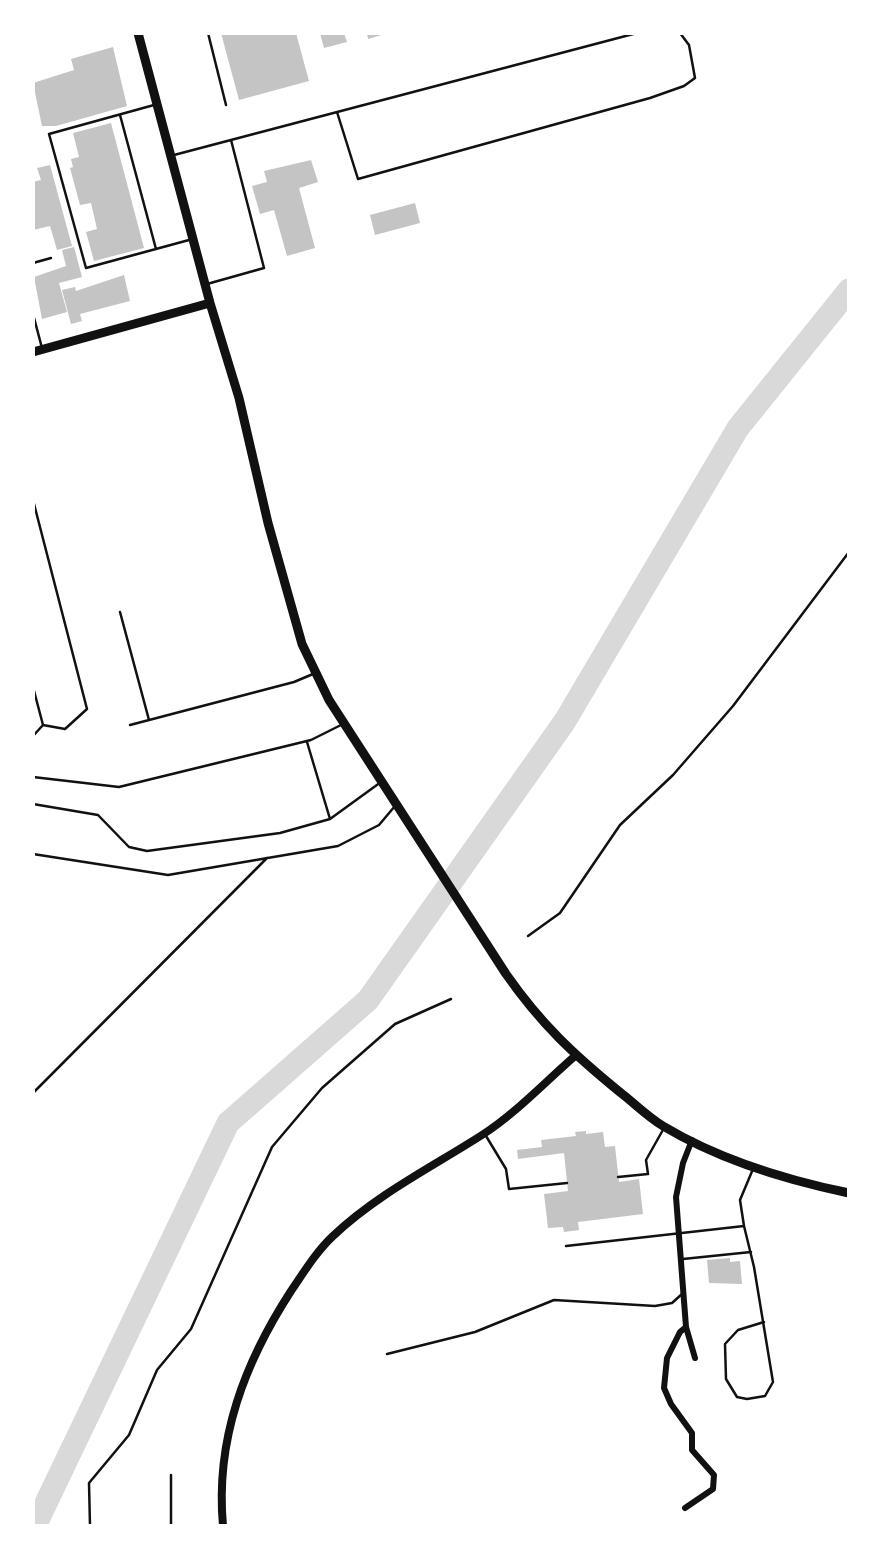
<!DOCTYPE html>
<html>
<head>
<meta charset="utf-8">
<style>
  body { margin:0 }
  #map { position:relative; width:882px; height:1559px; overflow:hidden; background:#fff; font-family:"Playfair Display",serif }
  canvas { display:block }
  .frame { position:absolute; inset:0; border:35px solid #fff; pointer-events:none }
</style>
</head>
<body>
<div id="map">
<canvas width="882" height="1559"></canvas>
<div class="frame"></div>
</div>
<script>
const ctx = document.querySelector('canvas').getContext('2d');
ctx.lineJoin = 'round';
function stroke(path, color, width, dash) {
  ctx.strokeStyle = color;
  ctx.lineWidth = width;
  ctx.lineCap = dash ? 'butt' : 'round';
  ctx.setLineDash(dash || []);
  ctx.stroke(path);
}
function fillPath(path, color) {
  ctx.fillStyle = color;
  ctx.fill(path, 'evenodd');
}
stroke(new Path2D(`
  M35 1526 228 1123 368 1000 565 721 738 428 849 290`), '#d9d9d9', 23);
fillPath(new Path2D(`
  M221 33H296L309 81 239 100Z
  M320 33H344L347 42 324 48Z
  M367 33H385V34L368 39Z
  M113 47 127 106 56 126H42L33 83 74 70 71 59Z
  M111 123 144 248 94 261 86 232 97 229 91 203 80 205 70 168 73 167 71 159 79 157 73 133Z
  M311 160 318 182 299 188 315 248 287 256 274 210 260 214 252 186 267 182 264 171Z
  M50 165 72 246 57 250 50 226 33 230V182L41 180 37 168Z
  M415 203 420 223 375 235 370 215Z
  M74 247 82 277 59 283 67 312 42 319 34 277 66 266 62 250Z
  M124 275 130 301 80 314 82 321 71 324 62 290 75 287 76 291Z
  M586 1131V1134L603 1132 605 1147 615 1146 619 1182 639 1179 643 1214 578 1222 579 1230 564 1232 563 1227 548 1228 544 1194 568 1191 564 1153 518 1159 517 1150 542 1147 541 1140 576 1136 575 1132Z
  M730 1258V1262L740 1261 742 1284 709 1283 707 1260Z`), '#c4c4c4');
stroke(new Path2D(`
  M528 936 560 913 620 825 673 775 733 706 849 552
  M90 1526 89 1483 129 1435 157 1370 191 1329 272 1147 322 1088 395 1024 451 999
  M171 1526V1475`), '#111', 2.5);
stroke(new Path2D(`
  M208 33 226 105
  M154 105 49 134 86 268 189 240
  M337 112 358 179 650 98 684 86 695 78 689 45 680 33
  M120 115 156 249
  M174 155 637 33
  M33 263 51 258
  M207 284 264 268 231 140
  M33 314 42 348
  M33 500 87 709 65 729 43 725
  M120 612 149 720
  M33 687 43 725 33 736
  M130 725 294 682 313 674
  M307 742 330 819 381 782
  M33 777 119 787 311 740 341 725
  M33 804 98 815 129 847 147 851 280 833 330 819
  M33 854 168 875 338 846 379 825 395 806
  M33 1093 267 858
  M486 1136 506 1169 509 1189 567 1183
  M618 1177 648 1174 646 1160 664 1128
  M744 1226 754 1267 773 1382 765 1396 747 1399 737 1397 726 1379 725 1344 738 1330 764 1322
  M566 1246 744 1226 740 1200 753 1169
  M683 1259 751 1252
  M387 1354 475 1332 554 1300 655 1306 672 1303 682 1294`), '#111', 2.5);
stroke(new Path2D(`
  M692 1140 683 1163 676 1197 686 1327 695 1358
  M685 1508 713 1489 714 1475 692 1450V1433L671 1404 664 1388 667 1358 680 1332 686 1327`), '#111', 6);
stroke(new Path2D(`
  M223 1526C215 1439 245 1362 291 1291 304 1272 316 1252 333 1236 376 1195 432 1167 482 1135 515 1114 545 1082 575 1056`), '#111', 8);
stroke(new Path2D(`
  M138 33 210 303 239 398 268 523 302 644 329 700 506 974C541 1024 573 1054 621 1093 634 1103 648 1117 663 1126 718 1159 786 1180 849 1193
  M33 352 210 303`), '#111', 9);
</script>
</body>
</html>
